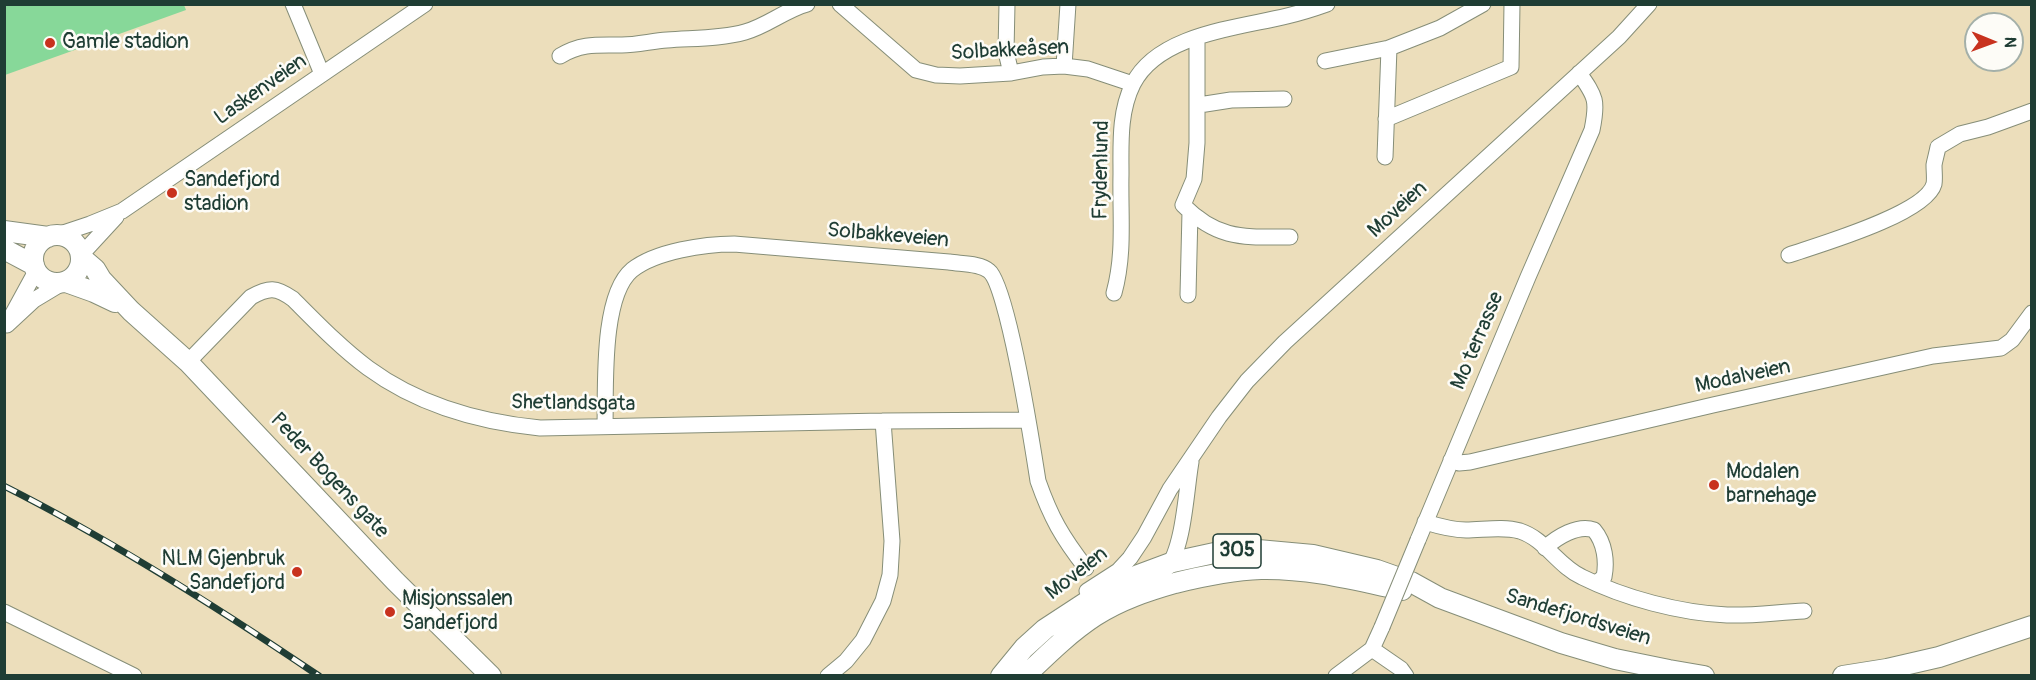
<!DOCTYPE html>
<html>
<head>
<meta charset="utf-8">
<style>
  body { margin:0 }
  #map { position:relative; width:2036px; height:680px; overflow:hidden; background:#ecdebb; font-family:Pangolin,sans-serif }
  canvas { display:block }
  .frame { position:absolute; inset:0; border:6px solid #1f3d34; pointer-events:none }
  .north { position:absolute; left:1964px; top:12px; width:60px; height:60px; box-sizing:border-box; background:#fdfcf7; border:2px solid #a4b0a9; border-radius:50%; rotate:91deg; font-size:16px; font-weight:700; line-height:24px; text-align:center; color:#1f3d34 }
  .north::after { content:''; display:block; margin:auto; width:21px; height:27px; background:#c8321e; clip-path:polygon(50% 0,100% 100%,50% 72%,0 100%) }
</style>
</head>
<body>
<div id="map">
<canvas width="2036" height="680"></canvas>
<div class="frame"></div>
<div class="north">N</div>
</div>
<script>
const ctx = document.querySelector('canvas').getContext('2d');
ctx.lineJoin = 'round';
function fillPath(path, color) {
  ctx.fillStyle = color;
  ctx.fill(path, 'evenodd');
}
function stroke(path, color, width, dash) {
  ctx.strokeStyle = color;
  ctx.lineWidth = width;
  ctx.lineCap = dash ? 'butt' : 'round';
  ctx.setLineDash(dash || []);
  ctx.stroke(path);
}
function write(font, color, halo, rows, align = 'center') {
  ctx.font = font + ' Pangolin,sans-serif';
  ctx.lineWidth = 5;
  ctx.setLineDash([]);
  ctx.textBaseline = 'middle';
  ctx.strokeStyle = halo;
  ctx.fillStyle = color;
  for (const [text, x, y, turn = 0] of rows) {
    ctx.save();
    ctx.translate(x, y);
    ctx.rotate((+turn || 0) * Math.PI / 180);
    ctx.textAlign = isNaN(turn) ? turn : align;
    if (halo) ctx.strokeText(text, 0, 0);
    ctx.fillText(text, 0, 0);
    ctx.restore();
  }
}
fillPath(new Path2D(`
  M184 5 186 10 5 75V5Z`), '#87d899');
const minor = new Path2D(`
  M293 4 322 74
  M840 4 916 70 936 75 960 76 1011 73 1043 67 1064 66 1088 69 1133 84
  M1007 4 1006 52 1011 73
  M1197 37V143L1194 179 1183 205C1218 240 1243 237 1290 237
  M560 56C581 43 598 45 622 45 637 45 652 41 667 40 693 38 720 39 745 32 767 26 785 10 807 4
  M1325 61 1389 48 1440 28 1483 4
  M1064 66 1068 4
  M1199 105 1231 100 1284 99
  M1386 119 1511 67 1512 4
  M1385 157 1389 48
  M57 235 90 224 122 211 425 4
  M81 255 116 217
  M1789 255C1818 245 1926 214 1934 184 1935 179 1934 171 1934 165 1935 159 1937 153 1938 147L1960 134 1988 127 2032 111
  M1114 293C1125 253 1120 215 1121 174 1121 144 1119 112 1133 84 1158 34 1238 28 1287 16 1300 13 1313 9 1327 4
  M1188 295 1190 212
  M12 315 36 271
  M7 325 34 300 64 282
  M188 362 251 297C269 287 276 287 293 299 316 322 341 348 368 368 417 404 479 422 540 428L883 421 1028 420
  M605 426C606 387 601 296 632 270 656 251 705 244 734 244L949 262C961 264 980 263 989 271 1008 285 1033 449 1038 481 1051 518 1062 537 1086 568
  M1451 460 1459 463 1470 462 1713 405 1933 356 2001 348 2012 340 2032 313
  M1425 522C1438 526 1452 530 1466 530 1483 530 1503 526 1520 531 1545 539 1558 566 1582 577 1624 598 1680 613 1727 615 1753 616 1779 612 1804 611
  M1418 540 1528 277 1592 130C1598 101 1596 97 1579 73
  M1545 548C1557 537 1578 524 1594 530 1605 543 1607 562 1604 577L1596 583
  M1166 569C1184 549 1186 490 1191 462
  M1087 591 1118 571 1130 558 1144 537 1170 489 1219 417 1247 381 1285 342 1619 37 1649 4
  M4 612 134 676
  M1372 649 1401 669 1406 676
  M828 676 846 661 863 640 883 601 890 575 892 541 883 421
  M1336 676 1372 649 1382 627`);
const major = new Path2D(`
  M4 231 48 237
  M33 259a24 24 0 1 1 48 0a24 24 0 1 1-48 0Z
  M4 249 34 265
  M81 257 95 269 101 279 131 311 188 362 395 581 491 676
  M66 282 94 292 115 302
  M1001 676 1024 648 1045 629 1097 595 1122 581 1173 562 1219 552 1258 550 1313 555 1377 570 1411 582 1440 598 1561 643 1615 659 1669 670 1704 676
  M1025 676C1047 655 1069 633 1095 616 1120 600 1147 591 1175 583 1203 576 1232 570 1261 569 1309 568 1355 580 1402 590
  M1843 676 1887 669 1939 657 2032 626`);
stroke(minor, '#868e78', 17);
stroke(major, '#868e78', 22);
stroke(minor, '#fff', 15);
stroke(major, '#fff', 20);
const rail = new Path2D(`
  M4 486C113 541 217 607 319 676`);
stroke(rail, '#1f3d34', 7);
stroke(rail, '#fdfcf7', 4.5, [14]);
const minorBridge = new Path2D(`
  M1382 627 1418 540`);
stroke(minorBridge, '#868e78', 17, []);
stroke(minorBridge, '#fff', 15);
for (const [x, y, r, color] of [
  [50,43,6,"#c8321e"],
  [172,193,6,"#c8321e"],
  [1714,485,6,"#c8321e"],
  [297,572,6,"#c8321e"],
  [390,612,6,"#c8321e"]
]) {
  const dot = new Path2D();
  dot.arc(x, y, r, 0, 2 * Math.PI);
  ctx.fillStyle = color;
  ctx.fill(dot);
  stroke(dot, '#fdfcf7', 2);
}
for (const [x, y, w] of [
  [1237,551,48]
]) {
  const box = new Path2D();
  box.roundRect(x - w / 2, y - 17, w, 34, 4.5);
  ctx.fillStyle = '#fdfcf7';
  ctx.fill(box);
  stroke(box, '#1f3d34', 1.5);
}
write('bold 20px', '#1f3d34', null, [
  ["305",1237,551]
]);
write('21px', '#1f3d34', '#fdfcf7', [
  ["Gamle stadion",62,43],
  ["Sandefjord",184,181],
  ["stadion",184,205],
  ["Modalen",1726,473],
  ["barnehage",1726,497],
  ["NLM Gjenbruk",285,560,"right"],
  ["Sandefjord",285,584,"right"],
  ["Misjonssalen",402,600],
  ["Sandefjord",402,624]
], 'left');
write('21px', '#1f3d34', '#fdfcf7', [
  ["Solbakkeåsen",1010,51,-3],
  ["Laskenveien",261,90,-35],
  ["Frydenlund",1102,170,-89],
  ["Moveien",1398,210,-43],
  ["Solbakkeveien",888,236,5],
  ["Mo terrasse",1478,341,-67],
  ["Modalveien",1743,377,-12],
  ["Shetlandsgata",573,404,1],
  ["Peder Bogens gate",329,476,47],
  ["Moveien",1077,574,-38],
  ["Sandefjordsveien",1578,618,17]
]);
</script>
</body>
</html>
